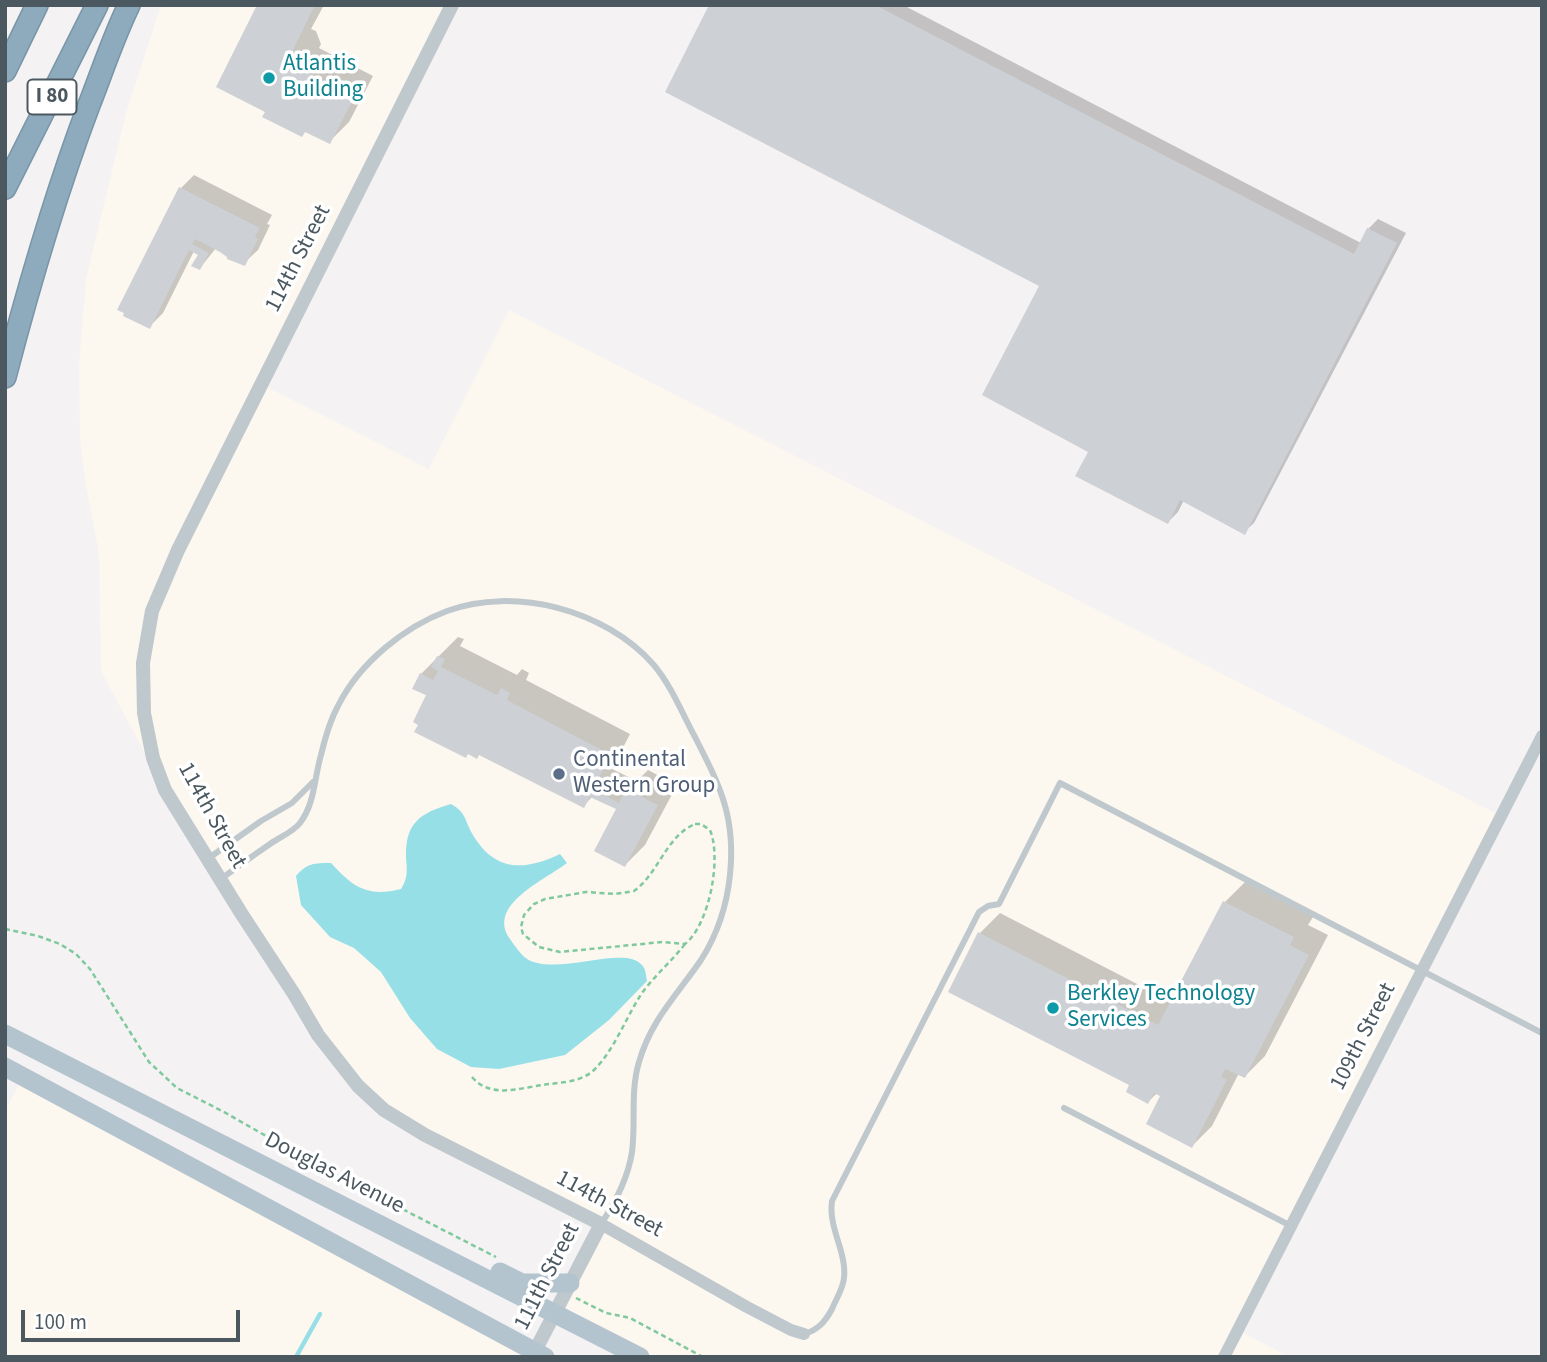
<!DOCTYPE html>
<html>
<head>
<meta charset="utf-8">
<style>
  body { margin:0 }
  #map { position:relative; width:1547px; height:1362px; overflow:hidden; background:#f4f2f3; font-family:"Source Sans 3",sans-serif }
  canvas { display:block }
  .frame { position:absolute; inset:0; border:7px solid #4b585f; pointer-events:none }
  .scale { position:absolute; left:21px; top:1310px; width:219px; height:32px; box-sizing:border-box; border:4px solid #4b585f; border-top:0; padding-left:9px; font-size:21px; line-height:24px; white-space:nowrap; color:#4b585f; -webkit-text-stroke:5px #fff; paint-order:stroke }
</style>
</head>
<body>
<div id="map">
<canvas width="1547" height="1362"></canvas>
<div class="frame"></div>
<div class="scale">100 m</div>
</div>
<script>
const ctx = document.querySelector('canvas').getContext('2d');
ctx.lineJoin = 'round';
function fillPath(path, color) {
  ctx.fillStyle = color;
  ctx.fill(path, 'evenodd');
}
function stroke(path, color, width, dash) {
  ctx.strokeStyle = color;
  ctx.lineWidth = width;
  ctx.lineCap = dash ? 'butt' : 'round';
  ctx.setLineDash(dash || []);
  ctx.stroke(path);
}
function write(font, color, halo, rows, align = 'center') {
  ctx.font = font + ' "Source Sans 3",sans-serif';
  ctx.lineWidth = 7;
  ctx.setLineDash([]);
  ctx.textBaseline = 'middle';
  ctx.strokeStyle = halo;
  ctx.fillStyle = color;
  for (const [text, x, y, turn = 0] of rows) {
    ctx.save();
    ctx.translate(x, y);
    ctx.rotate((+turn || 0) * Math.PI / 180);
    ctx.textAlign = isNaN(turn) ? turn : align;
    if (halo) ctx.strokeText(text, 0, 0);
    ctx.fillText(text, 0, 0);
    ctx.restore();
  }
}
fillPath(new Path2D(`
  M161 5H452L261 384 429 469 509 310 1501 816 1238 1330 1289 1357H640L555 1313 601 1224 425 1135 358 1086 165 790 101 671 99 554 85 480 80 438 79 364 86 279 126 113Z
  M23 1077 545 1357H5V1111Z`), '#fcf7ef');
fillPath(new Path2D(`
  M451 804C467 813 464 820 473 835 495 872 525 871 560 854L567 863C545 880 486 905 510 939 515 946 520 954 527 959 557 977 623 944 642 965 646 969 646 976 647 981L609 1020 565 1055 499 1069 471 1067 437 1049 410 1018 381 972 354 948 330 937 301 905 296 876C307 863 314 863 331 863 352 886 367 898 401 889 408 878 407 871 406 857 405 823 420 813 451 804Z`), '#96dfe7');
fillPath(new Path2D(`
  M259 5H324L311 29 316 31 321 44 319 48 373 76 349 122 329 142 267 111Z
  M711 5H903L1361 243 1368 229 1378 219 1406 233 1254 523 1244 532 1184 500 1178 512 1168 522 1090 451 1041 286Z
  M194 175 272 215 267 224 270 225 258 250 244 263 216 248 200 268V254L194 251 163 313 149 327 181 188Z
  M458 637 464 639 460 646 517 675 522 669 529 673 526 680 630 734 612 769 637 781 648 770 677 785 645 845 625 865 618 808 593 796 583 806 480 754 429 695 421 674Z
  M1245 882 1313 917 1308 925 1328 935 1265 1056 1245 1076 1239 1073 1212 1126 1192 1146 1162 1096 1157 1093 1148 1102 980 933 1000 913 1172 1002 1225 902Z`), '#0003');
stroke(new Path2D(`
  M296 1357 320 1314`), '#96dfe7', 4.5);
fillPath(new Path2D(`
  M257 5H315L293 50 296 51 301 65 300 68 355 96 330 144 305 132 302 137 262 117 265 112 216 87Z
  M709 5H875L1354 254 1367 228 1397 243 1245 535 1180 500 1168 524 1075 476 1088 452 982 395 1039 286 665 92Z
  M179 187 260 228 255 237 258 239 245 266 227 259V257L220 252 195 239 192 244 209 253 200 270 191 266 198 255 189 250 150 329 123 316 124 313 117 310Z
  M437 656 445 659 441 667 497 695 501 688 510 693 507 700 611 755 593 789 619 803 626 789 658 805 625 867 594 851 616 809 590 797 584 808 479 755 477 759 468 754 466 758 414 732 418 725 413 722 426 695 412 689 420 673 433 680 438 671 431 667Z
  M1223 901 1294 937 1290 945 1309 955 1245 1078 1225 1069 1221 1077 1227 1080 1192 1148 1146 1124 1160 1096 1154 1093 1148 1104 1126 1092 1129 1085 948 992 978 932 1158 1025Z`), '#cdd0d4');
const motorway = new Path2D(`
  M5 71 37 5
  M5 188 97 5
  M5 377C29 285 55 195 89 105 102 72 113 38 129 5`);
stroke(motorway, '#7995a8', 24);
stroke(new Path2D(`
  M695 824H701L710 830C722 859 709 925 685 944L662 942 560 952 539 947 523 934 521 927 524 915 534 904 545 899 586 892 615 894 634 891C659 873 666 836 695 824Z
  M5 929 38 936 60 944 76 954 90 969 149 1062 177 1088 224 1112 324 1169 496 1257
  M472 1077C491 1099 518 1088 543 1085 560 1082 580 1083 594 1070 615 1049 626 1017 642 993 655 975 672 961 685 944
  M576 1298 606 1313 630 1318 703 1357`), '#7fc99c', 2.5, [5, 3.5]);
stroke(new Path2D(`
  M209 858 261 821 292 803 313 782
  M221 879C237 867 254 855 270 844 280 837 293 832 300 823 315 803 314 779 321 755 325 738 330 720 339 704 360 663 404 627 447 611 515 586 605 610 653 664 671 685 682 713 695 737 720 786 736 817 730 875 727 904 717 935 701 960 677 995 651 1020 639 1062 630 1092 636 1122 632 1152 628 1178 615 1203 601 1224
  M1064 1108 1291 1226
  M804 1334C818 1330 825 1322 832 1309 836 1299 843 1289 844 1278 847 1252 828 1228 832 1201L979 912 988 906 999 904 1060 783 1542 1033`), '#bfc8cd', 6);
stroke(new Path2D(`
  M601 1224 747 1307 791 1330 804 1334
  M1224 1357 1542 736`), '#bfc8cd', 12);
stroke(new Path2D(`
  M452 5 178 550 152 611 143 663 144 713 153 758 165 790 241 913 294 994 318 1035 358 1086 384 1110 425 1135 601 1224 535 1351`), '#bfc8cd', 14);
stroke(new Path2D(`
  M5 1034 640 1357
  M5 1067 545 1357
  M500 1272 522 1283H570`), '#b4c4ce', 19);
stroke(motorway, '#8eaabd', 21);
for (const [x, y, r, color] of [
  [269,78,7,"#0f9aa8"],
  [559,774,7,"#5c6f8a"],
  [1053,1008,7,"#0f9aa8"]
]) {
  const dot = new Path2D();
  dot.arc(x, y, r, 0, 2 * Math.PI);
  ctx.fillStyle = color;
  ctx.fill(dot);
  stroke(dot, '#fff', 2.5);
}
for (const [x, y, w] of [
  [52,97,49]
]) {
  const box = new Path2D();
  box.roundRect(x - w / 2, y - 17.5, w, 35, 5);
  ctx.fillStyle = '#fff';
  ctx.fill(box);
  stroke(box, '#4b585f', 2);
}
write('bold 21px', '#4b585f', null, [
  ["I 80",52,97]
]);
write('23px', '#0d838f', '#fff', [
  ["Atlantis",283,65],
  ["Building",283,91],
  ["Berkley Technology",1067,995],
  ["Services",1067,1021]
], 'left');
write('23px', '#4b585f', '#fff', [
  ["114th Street",299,259,-63],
  ["114th Street",211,816,61],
  ["109th Street",1364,1037,-63],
  ["Douglas Avenue",334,1174,27],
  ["114th Street",609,1205,28],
  ["111th Street",548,1277,-63]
]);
write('23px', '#4e5e75', '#fff', [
  ["Continental",573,761],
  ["Western Group",573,787]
], 'left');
</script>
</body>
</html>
